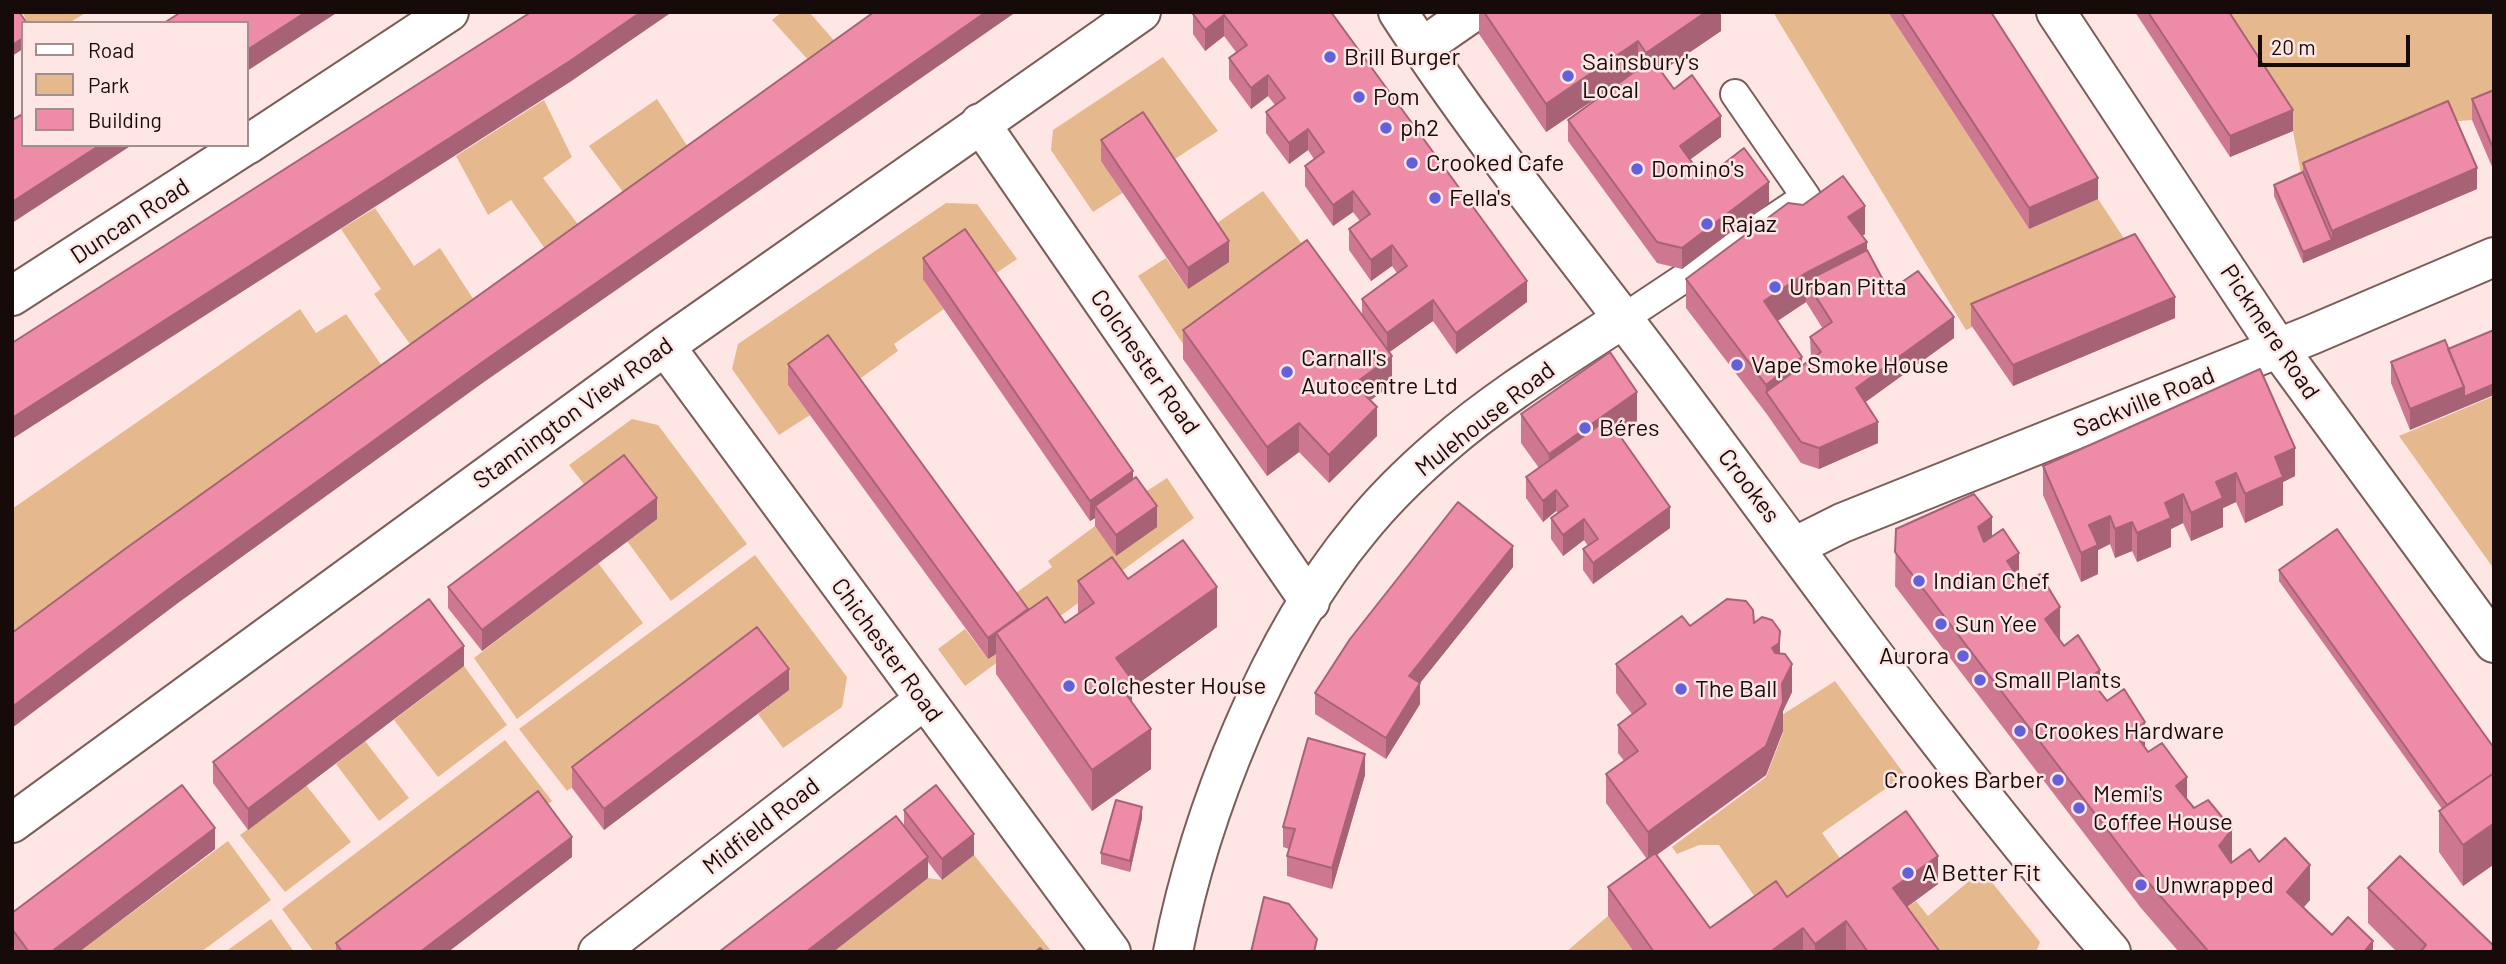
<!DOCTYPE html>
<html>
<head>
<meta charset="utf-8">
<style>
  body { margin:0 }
  #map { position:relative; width:2506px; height:964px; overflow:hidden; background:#fee6e4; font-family:Barlow,sans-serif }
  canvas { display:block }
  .frame { position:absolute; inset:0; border:14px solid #170b0a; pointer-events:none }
  .legend { position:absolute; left:21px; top:21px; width:228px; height:126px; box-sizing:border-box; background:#fee6e4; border:2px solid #a28e8d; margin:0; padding:9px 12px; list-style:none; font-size:21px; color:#170b0a }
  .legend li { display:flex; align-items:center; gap:14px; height:35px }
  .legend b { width:35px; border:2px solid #a28e8d }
  .scale { position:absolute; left:2258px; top:35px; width:152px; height:32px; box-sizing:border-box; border:4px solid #170b0a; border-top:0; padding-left:9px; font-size:21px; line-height:24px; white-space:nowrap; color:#170b0a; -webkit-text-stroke:5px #fee6e4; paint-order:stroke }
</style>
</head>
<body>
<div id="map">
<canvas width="2506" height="964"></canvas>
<div class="frame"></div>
<ul class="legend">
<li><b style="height:9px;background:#fff"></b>Road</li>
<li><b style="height:19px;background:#e6b88e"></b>Park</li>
<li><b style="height:19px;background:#ee8ca8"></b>Building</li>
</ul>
<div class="scale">20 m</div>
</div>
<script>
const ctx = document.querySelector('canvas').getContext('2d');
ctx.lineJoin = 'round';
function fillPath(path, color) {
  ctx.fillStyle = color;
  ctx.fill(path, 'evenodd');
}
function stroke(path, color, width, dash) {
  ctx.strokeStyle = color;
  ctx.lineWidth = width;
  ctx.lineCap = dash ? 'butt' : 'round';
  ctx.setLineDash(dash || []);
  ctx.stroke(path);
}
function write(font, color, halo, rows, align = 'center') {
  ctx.font = font + ' Barlow,sans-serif';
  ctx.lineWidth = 5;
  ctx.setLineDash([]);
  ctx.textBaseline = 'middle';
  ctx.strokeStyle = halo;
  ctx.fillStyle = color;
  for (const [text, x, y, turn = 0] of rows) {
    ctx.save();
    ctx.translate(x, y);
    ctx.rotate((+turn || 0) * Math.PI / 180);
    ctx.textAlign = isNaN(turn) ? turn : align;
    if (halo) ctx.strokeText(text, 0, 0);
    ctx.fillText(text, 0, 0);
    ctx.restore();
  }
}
fillPath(new Path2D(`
  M22 12H87L69 23H28Z
  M782 12H809L846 54 820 73 772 20Z
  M1773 12H1888L2029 229 2098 199 2135 255 1966 330Z
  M2216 12H2494V111L2472 120 2448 122 2303 184 2293 131Z
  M1163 57 1218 131 1093 212 1051 150 1053 130Z
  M657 99 697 161 634 207 589 146Z
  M544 100 572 157 543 178 589 239 555 263 511 200 488 215 456 156Z
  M1263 191 1316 263 1189 353 1138 276 1166 258 1188 289 1207 230Z
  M946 203 977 204 1017 259 986 280 924 279 944 309 894 344 898 351 850 386 788 385 810 415 779 435 732 369 738 344Z
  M375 208 414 266 440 248 483 314 420 358 374 294 381 289 341 229Z
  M300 309 316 333 346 314 391 379 12 654V509Z
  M2494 396V569L2399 436Z
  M632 419 658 425 747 544 671 601 627 541 656 519 594 497 569 465Z
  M1167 478 1194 518 965 686 938 649 965 629 988 659 1006 600 1052 567 1048 561 1095 526 1116 555 1156 527 1136 498Z
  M755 555 847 677 842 707 783 748 758 714 789 690 603 765 567 791 519 729Z
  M598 563 643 623 517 719 474 658Z
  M464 666 507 725 438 777 394 720Z
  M1835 681 1905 775 1822 833 1854 878 1768 916 1719 845H1699L1677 854 1672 847 1766 777 1783 733 1782 715Z
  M505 740 552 801 353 952H314L282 909Z
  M365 741 409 798 379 821 336 764Z
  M306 785 351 842 285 892 240 835Z
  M228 841 271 900 201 952H79Z
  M974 855 1052 952H832L928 878 942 880Z
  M1982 870 2040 942 2036 952H1919L1893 917 1916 901 1928 916Z
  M1608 916 1634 952H1566Z
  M271 919 294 952H225L232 947Z`), '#e6b88e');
const service = new Path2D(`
  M1624 318 1806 197 1735 94`);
const minor = new Path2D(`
  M2056 12 2278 348 2494 643
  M1421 48 1473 12
  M980 123 1310 602
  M247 145 449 12
  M12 296 246 145
  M665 346 1111 952
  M1794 547 1842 523 2311 335 2494 257
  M12 823 665 346 1141 12
  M598 952 924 700
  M1173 952C1200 813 1269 638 1360 529 1384 499 1413 471 1442 446 1497 398 1563 358 1624 318`);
const tertiary = new Path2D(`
  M1398 12C1484 145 1586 267 1680 394 1820 582 1957 774 2111 952`);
stroke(service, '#7c5b58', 32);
stroke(minor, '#7c5b58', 42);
stroke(tertiary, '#7c5b58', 42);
stroke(service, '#fff', 28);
stroke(minor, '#fff', 38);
stroke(tertiary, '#fff', 38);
fillPath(new Path2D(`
  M1331 12 1527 302 1456 354 1433 321 1389 352 1392 385 1370 400 1377 436 1329 483 1299 452 1267 476 1183 359V330L1362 314V299L1397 273 1392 266 1371 281 1349 250V229L1360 221 1353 212 1333 226 1305 186V166L1314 159 1308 150 1289 164 1266 133V112L1275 105 1268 96 1251 109 1229 79V58L1236 52 1224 36 1205 51 1193 34V14Z
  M1479 12H1722L1721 13V31L1662 71 1674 89 1721 137 1690 159 1704 179 1769 203 1682 269 1657 263 1568 141V120L1625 79 1546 132 1479 34Z
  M1888 12H1991L2098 199 2029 229Z
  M2135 12H2229L2293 131 2230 157Z
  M2494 90 2493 169 2472 120V99Z
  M1101 140 1229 262 1188 289 1101 161Z
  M2303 163 2477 189 2303 263 2274 196V185L2303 172Z
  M1865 234 1862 236 1867 250 1889 291 1954 338 1865 402 1878 443 1819 469 1801 463 1766 413 1686 308V279ZM1806 302 1823 329 1810 337 1811 359 1802 366 1777 321Z
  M923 258 1133 479 1157 527 1116 556 1095 526V518L1090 521 923 279Z
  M1971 304 2175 318 2013 386 1971 325Z
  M2445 340 2410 430 2391 383V362Z
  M788 364 1028 609 1065 623 1078 614V581L1128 579 1217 627 1132 688V702L1151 769 1092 811 996 674V654L988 659 788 385Z
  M1521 414 1637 421 1618 434 1670 528 1593 584 1583 570V549L1588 546 1584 540 1563 556 1551 539V518L1558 513 1556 511 1543 522 1526 498V477L1539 468 1521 443Z
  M2043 466 2295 476 2283 482V505L2245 523 2236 502 2223 508V527L2191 541 2183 523 2171 529V547L2137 562 2132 551 2115 558 2110 544 2098 550V574L2081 582 2043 495Z
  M657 519 482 651 448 608V587Z
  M1896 529 1992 537 2060 641 2187 799 2232 862H2259L2310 900 2304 907 2332 935 2373 952H2179L2141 908 1895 586Z
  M1513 567 1420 683V704L1386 759 1315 714V693Z
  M2279 570 2494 748V866L2493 865 2463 886 2439 852V811L2442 809 2279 581Z
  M1754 623 1780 653 1792 692 1783 711V731L1766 775 1657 855 1710 928 1787 897 1938 884 1907 907 1940 952H1848L1846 950 1844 952H1634L1608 916V887L1647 859 1606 803V774L1624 761 1618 753V725L1632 714 1616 693V664L1690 626Z
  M464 666 248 830 213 783V762Z
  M789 690 604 830 572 788V767Z
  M1365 775 1332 889 1287 876V856L1289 849 1283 847V827Z
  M904 810 974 855 942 880 928 862V878L833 952H719L904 826Z
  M1142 818 1130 872 1101 864V853Z
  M215 849 79 952H13L12 950V913Z
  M572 857 448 952H336V943Z
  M2368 888 2494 952H2397L2368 923Z`), '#cd7890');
fillPath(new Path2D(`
  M306 12H338L247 71V50Z
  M641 12H672L570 82 12 439V418Z
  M986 12H1016L484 382 178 603 12 728V707L178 582 484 361Z
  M1706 12H1722L1721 13V31L1646 82V53Z
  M1224 15V36L1205 51V30Z
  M23 38V49L12 56V45Z
  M1638 41V70L1546 132V104Z
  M1268 75V96L1251 109V88Z
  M2293 110V131L2230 157V136Z
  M1721 116V137L1680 167V146Z
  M1308 129V150L1289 164V143Z
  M100 145H132L12 223V202Z
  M2494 147V168L2493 169V148Z
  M2477 168V189L2303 263V252L2332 240V231Z
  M2098 178V199L2029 229V208Z
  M1769 182V203L1682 269V248Z
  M1353 191V212L1333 226V205Z
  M1865 206V234L1848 246V217Z
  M1229 241V262L1188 289V268Z
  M1867 242V271L1806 281V302L1764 330V301L1806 273Z
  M1392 245V266L1371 281V260Z
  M1527 281V302L1456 354V333Z
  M2175 297V318L2013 386V365Z
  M1433 300V321L1387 354V333Z
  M1954 317V338L1856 409V388Z
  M1392 356V385L1354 412V384Z
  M1802 357V386L1766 392V385Z
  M2494 384V395L2410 430V409L2464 387Z
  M1637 392V421L1549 482V454Z
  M1377 407V436L1329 483V455Z
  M1878 422V443L1819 469V448Z
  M1299 423V452L1267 476V447Z
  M2295 448V476L2283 482V505L2245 523V494L2275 457Z
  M1133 471V492L1095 506V518L1090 521V501Z
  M2236 473V502L2223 508V527L2191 541V513L2216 482Z
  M1556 490V511L1543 522V501Z
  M2183 494V523L2171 529V547L2137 562V533L2165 503Z
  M657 498V519L482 651V630Z
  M1157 506V527L1116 556V535Z
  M1670 507V528L1593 584V563Z
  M2110 516V544L2098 550V574L2081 582V553L2089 525Z
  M1992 517V551L1978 561V527Z
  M1584 519V540L1563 556V535Z
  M2132 522V551L2115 558V529Z
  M1513 546V567L1420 683V704L1386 759V738L1409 676Z
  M2019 553V587L2007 561Z
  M1217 587V627L1132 688V721L1121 728 1116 658Z
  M2060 607V642L2045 619Z
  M1780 631V659L1772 648Z
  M996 633V654L988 659V638Z
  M464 646V666L248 830V809Z
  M1792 664V692L1783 711V731L1766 775 1648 861V832L1782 684Z
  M789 669V690L604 830V809Z
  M2100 670V704L2089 678Z
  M2145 722V756L2134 732Z
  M1151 729V769L1092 811V770Z
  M1365 754V775L1332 889V868Z
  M2187 777V811L2176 786Z
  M1142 807V818L1130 872V861Z
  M2493 824V865L2463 886V845Z
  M215 828V849L79 952H51Z
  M2232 829V864L2219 846Z
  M974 834V855L942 880V859Z
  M572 837V857L448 952H420Z
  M1938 856V884L1893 917V888Z
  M928 857V878L833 952H806Z
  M2310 865V900L2287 926V892Z
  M1846 921V950L1844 952H1815V944Z
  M1803 928V952H1770Z
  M2373 941V952H2364Z`), '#a76276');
const building = new Path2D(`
  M12 12H19L27 23H23V38L12 45Z
  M181 12H306L247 50V23H164Z
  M531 12H641L570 61 12 418V343Z
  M874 12H986L484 361 178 582 12 707V633L125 549Z
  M1195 12H1331L1527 281 1456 333 1433 300 1387 333 1362 299 1407 266 1392 245 1371 260 1349 229 1370 214 1353 191 1333 205 1305 166 1324 152 1308 129 1289 143 1266 112 1285 98 1268 75 1251 88 1229 58 1247 45 1224 15 1205 30 1193 14Z
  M1484 12H1706L1646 53 1638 41 1546 104Z
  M1901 12H1991L2098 178 2029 208Z
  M2148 12H2229L2293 110 2230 136Z
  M1652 59 1674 89 1692 75 1721 116 1680 146 1704 179 1744 148 1769 182 1682 248 1657 242 1568 120Z
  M2494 90V147L2493 148 2472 99Z
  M2448 101 2477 168 2332 231 2303 163Z
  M1143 112 1229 241 1188 268 1101 140Z
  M23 114V145H100L12 202V120Z
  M2303 172 2332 240 2303 252 2274 185Z
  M1843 176 1865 206 1848 217 1867 242 1806 273 1764 301 1802 357 1766 385 1686 279 1788 203 1803 205Z
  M965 229 1133 471 1090 501 923 258Z
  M2135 234 2175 297 2013 365 1971 304Z
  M1307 240 1392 356 1354 384 1377 407 1329 455 1299 423 1267 447 1183 330Z
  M1867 250 1889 291 1918 271 1954 317 1856 388 1878 422 1819 448 1801 442 1766 392 1821 352 1810 337 1832 322 1806 281Z
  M2494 330V384L2464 397V387L2448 349Z
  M828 335 1028 609 988 638 788 364Z
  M2445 340 2464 387 2410 409 2391 362Z
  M1610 352 1637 392 1549 454 1521 414Z
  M2260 369 2295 448 2275 457 2283 477 2245 494 2236 473 2216 482 2223 498 2191 513 2183 494 2165 503 2171 518 2137 533 2132 522 2115 529 2110 516 2089 525 2098 545 2081 553 2043 466Z
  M1608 419 1670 507 1593 563 1583 549 1598 539 1584 519 1563 535 1551 518 1568 506 1556 490 1543 501 1526 477Z
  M624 455 657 498 482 630 448 587Z
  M1136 477 1157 506 1116 535 1095 506Z
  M1974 494 1992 517 1978 527 1984 542 2003 529 2019 553 2007 561 2024 586 2040 574 2060 607 2045 619 2064 646 2078 635 2100 670 2089 678 2107 701 2124 689 2145 722 2134 732 2148 752 2162 743 2187 777 2176 786 2194 808 2208 800 2232 829 2219 846 2231 863 2250 849 2259 862 2285 838 2310 865 2287 892 2332 935 2348 917 2373 941 2364 952H2209L2141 874 1895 552 1896 529Z
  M1458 502 1513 546 1409 676 1420 683 1386 738 1315 693 1350 639Z
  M2337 529 2494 748V773L2447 805 2279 570Z
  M1183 540 1217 587 1116 658 1132 680 1121 687 1151 729 1092 770 996 633 1047 597 1065 623 1094 603 1078 581 1112 557 1128 579Z
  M429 599 464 646 248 809 213 762Z
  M1727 599 1746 601 1753 610 1754 623 1762 617 1772 620 1780 631 1779 643 1772 648 1775 653 1785 654 1792 664 1782 684 1783 702 1766 746 1648 832 1606 774 1638 751 1618 725 1646 704 1616 664 1682 616 1690 626Z
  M757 627 789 669 604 809 572 767Z
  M1308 738 1365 754 1332 868 1287 856 1295 829 1283 827Z
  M2494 773V825L2493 824 2463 845 2439 811Z
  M182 785 215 828 51 952H29L12 929V913Z
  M936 785 974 834 942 859 904 810Z
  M538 791 572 837 420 952H342L336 943Z
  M1116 800 1142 807 1130 861 1101 853Z
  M1906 811 1938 856 1893 888 1940 952H1868L1846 921 1815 944 1803 928 1770 952H1654L1608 887 1655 853 1710 928 1776 881 1787 897Z
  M896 816 928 857 806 952H719Z
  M2400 856 2494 946V948L2490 952H2420L2426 945 2368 888Z
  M1264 897 1289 904 1317 939 1314 952H1251Z
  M1040 948 1044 952H1035Z`);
fillPath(building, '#ee8ca8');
stroke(building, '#a76276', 2);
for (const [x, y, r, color] of [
  [1330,57,7,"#6460d9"],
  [1568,76,7,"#6460d9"],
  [1359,97,7,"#6460d9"],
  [1386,128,7,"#6460d9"],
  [1412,163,7,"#6460d9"],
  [1637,169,7,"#6460d9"],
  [1435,198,7,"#6460d9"],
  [1707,224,7,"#6460d9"],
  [1775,287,7,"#6460d9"],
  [1737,365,7,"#6460d9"],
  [1287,372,7,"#6460d9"],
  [1585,428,7,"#6460d9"],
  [1919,581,7,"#6460d9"],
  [1941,624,7,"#6460d9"],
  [1963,656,7,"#6460d9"],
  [1980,680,7,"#6460d9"],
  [1069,686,7,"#6460d9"],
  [1681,689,7,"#6460d9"],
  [2020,731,7,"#6460d9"],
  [2058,780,7,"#6460d9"],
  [2079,808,7,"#6460d9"],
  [1908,873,7,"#6460d9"],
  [2141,885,7,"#6460d9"]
]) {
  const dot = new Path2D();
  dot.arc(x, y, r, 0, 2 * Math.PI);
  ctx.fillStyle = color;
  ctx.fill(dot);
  stroke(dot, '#fee6e4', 2.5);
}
write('24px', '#170b0a', '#fee6e4', [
  ["Brill Burger",1344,57],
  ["Sainsbury's",1582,62],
  ["Local",1582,90],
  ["Pom",1373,97],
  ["ph2",1400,128],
  ["Crooked Cafe",1426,163],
  ["Domino's",1651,169],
  ["Fella's",1449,198],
  ["Rajaz",1721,224],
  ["Urban Pitta",1789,287],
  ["Carnall's",1301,358],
  ["Autocentre Ltd",1301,386],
  ["Vape Smoke House",1751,365],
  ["Béres",1599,428],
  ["Indian Chef",1933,581],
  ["Sun Yee",1955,624],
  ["Aurora",1949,656,"right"],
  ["Small Plants",1994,680],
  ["Colchester House",1083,686],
  ["The Ball",1695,689],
  ["Crookes Hardware",2034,731],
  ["Crookes Barber",2044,780,"right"],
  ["Memi's",2093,794],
  ["Coffee House",2093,822],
  ["A Better Fit",1922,873],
  ["Unwrapped",2155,885]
], 'left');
write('24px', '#170b0a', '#fee6e4', [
  ["Duncan Road",130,221,-33],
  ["Pickmere Road",2270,332,56],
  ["Colchester Road",1145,362,55],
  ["Sackville Road",2144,402,-22],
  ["Stannington View Road",573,413,-36],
  ["Mulehouse Road",1485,419,-38],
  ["Crookes",1749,486,53],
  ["Chichester Road",887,650,54],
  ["Midfield Road",761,826,-38]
]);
</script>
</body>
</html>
